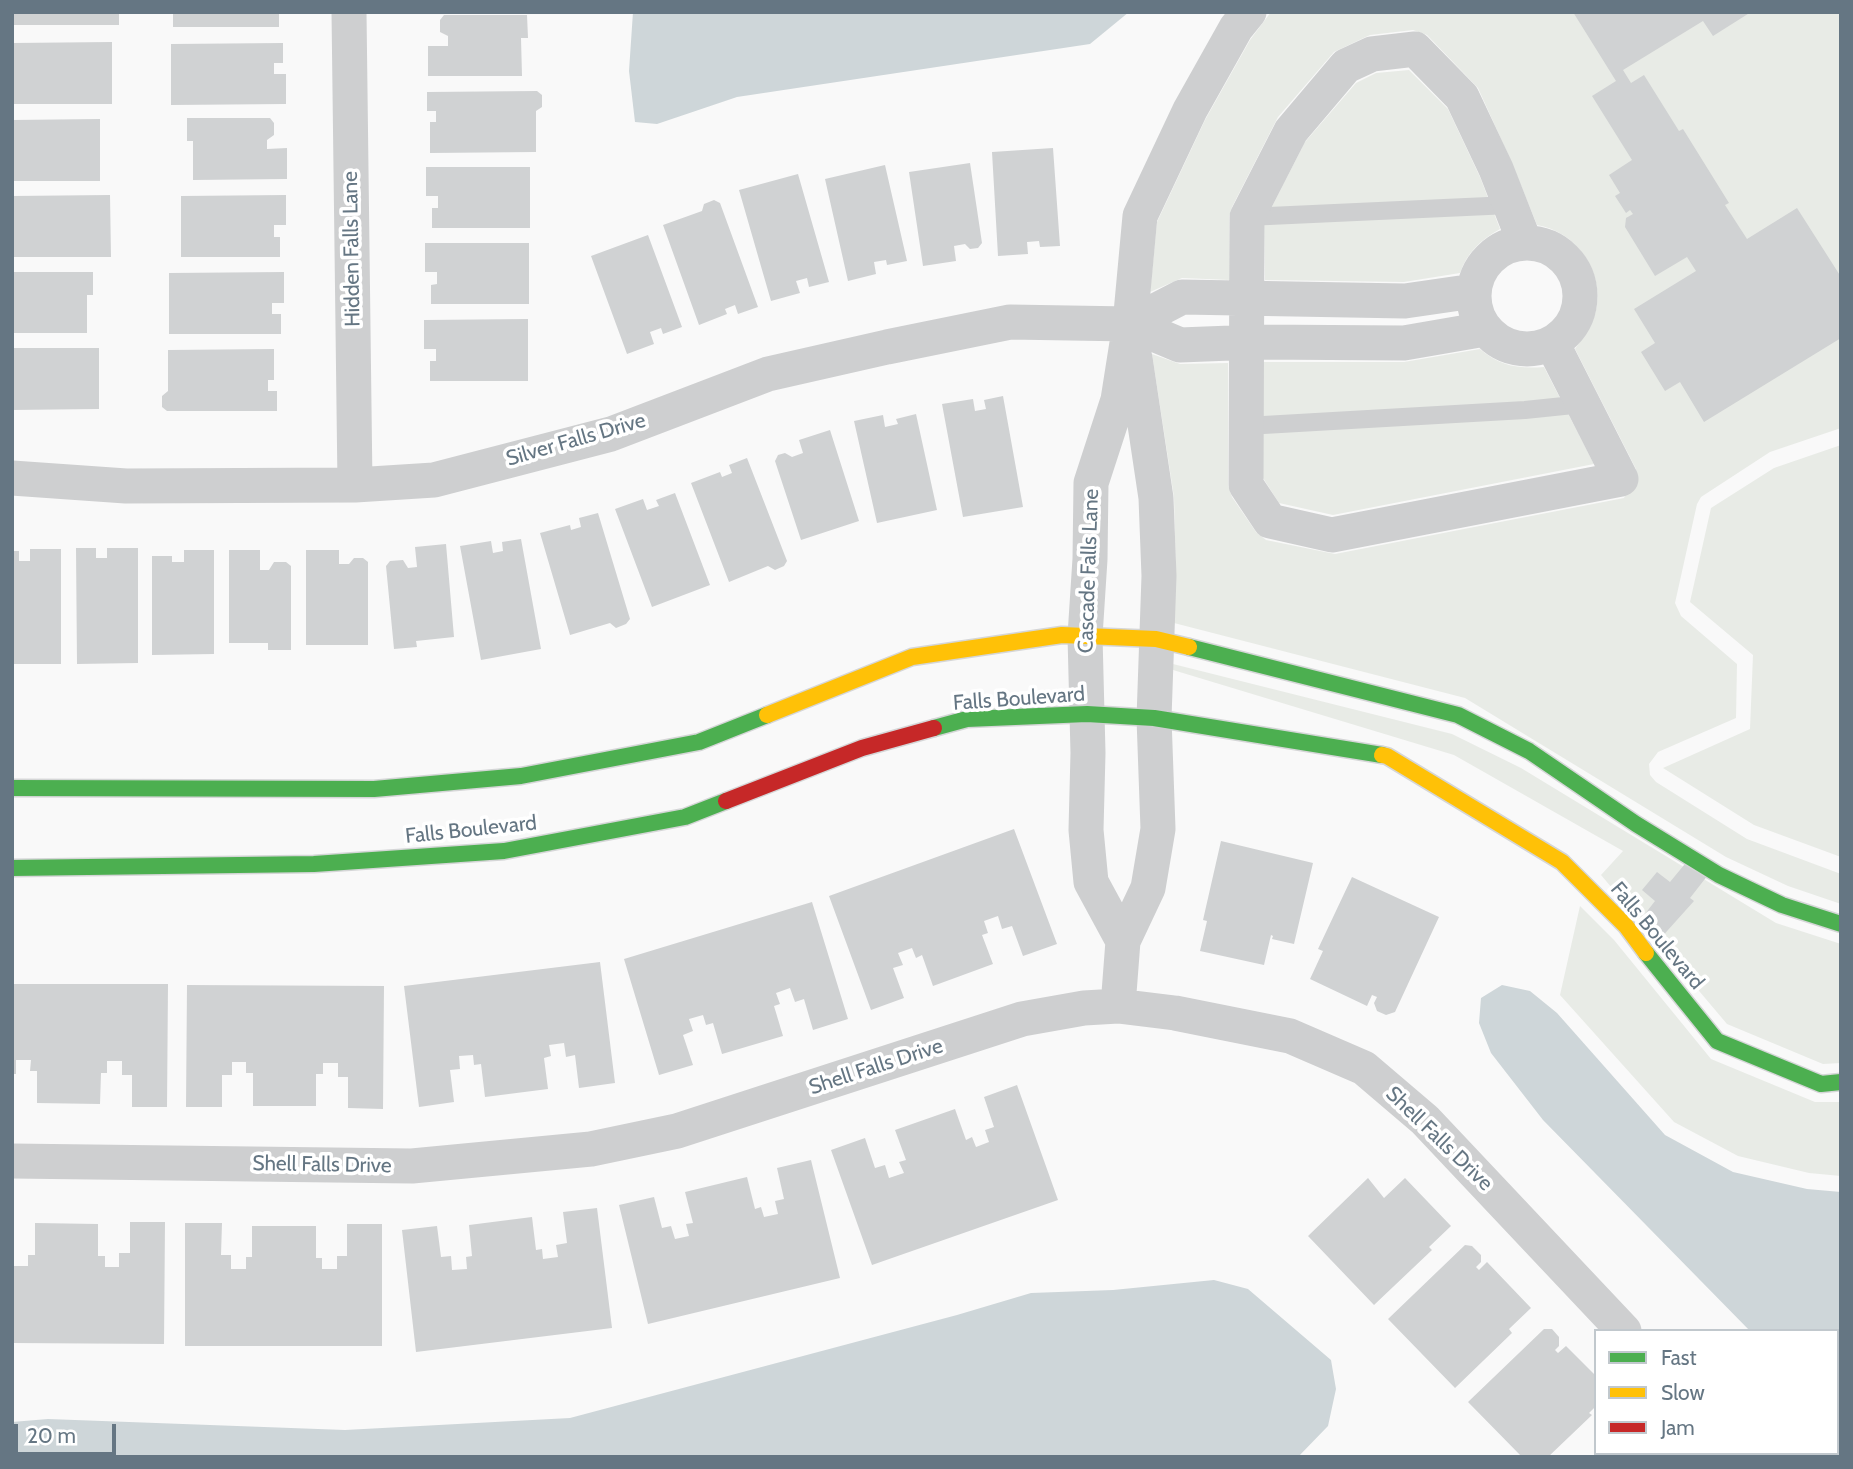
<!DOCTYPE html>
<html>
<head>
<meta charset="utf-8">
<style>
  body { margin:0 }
  #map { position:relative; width:1853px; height:1469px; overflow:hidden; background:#f9f9f9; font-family:Cabin,sans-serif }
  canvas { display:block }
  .frame { position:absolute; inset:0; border:14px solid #657683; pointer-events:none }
  .legend { position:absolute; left:1594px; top:1329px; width:245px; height:126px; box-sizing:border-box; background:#fff; border:2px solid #c1c8cd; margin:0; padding:9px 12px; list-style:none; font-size:21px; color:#657683 }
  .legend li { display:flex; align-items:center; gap:14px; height:35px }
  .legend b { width:35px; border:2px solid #c1c8cd }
  .scale { position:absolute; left:14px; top:1424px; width:102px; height:32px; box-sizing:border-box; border:4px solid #657683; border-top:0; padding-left:9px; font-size:21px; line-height:24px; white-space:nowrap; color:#657683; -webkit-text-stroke:5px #fff; paint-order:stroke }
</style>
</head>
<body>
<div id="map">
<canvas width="1853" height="1469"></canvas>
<div class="frame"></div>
<ul class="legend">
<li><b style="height:9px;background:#4caf50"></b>Fast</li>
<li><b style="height:9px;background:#ffc107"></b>Slow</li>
<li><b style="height:9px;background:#c62828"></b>Jam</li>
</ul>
<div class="scale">20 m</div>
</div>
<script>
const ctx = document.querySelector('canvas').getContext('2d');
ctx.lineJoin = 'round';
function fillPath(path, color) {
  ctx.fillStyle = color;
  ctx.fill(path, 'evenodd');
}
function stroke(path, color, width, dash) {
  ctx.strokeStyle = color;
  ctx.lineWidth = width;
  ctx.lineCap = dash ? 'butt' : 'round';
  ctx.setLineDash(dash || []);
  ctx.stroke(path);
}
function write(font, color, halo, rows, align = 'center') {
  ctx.font = font + ' Cabin,sans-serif';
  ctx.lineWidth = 7;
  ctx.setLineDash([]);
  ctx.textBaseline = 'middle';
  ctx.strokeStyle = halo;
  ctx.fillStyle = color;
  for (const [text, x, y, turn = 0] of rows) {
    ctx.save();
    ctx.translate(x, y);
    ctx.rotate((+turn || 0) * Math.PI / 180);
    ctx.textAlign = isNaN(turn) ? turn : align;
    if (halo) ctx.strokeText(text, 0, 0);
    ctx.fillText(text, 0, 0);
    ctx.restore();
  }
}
fillPath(new Path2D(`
  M1271 12H1841V428L1770 452 1701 497 1697 504 1675 603 1681 616 1737 664 1736 718 1658 752 1649 764 1650 775 1656 782 1747 839 1841 874V904L1788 886 1726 857 1465 698 1174 623 1176 575 1174 497 1152 354 1180 364 1228 363V485L1232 497 1256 532 1266 540 1335 554 1624 498 1636 469 1575 349C1585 335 1595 322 1597 305 1602 266 1573 231 1537 225L1511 161 1478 88 1427 35 1413 30 1370 35 1334 52 1278 117 1232 207 1229 217 1230 280 1182 278 1150 292 1157 222 1205 120 1250 40Z
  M1409 70 1448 109 1480 177 1500 229C1482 239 1467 252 1460 273L1404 282 1265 280 1264 222 1305 142 1356 83 1376 73Z
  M1480 349C1499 366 1519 369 1544 367L1594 464 1333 515 1279 503 1263 478V362H1404Z
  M1841 445V857L1754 825 1663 768 1750 729 1753 655 1690 602 1711 508 1774 468Z
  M1173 664 1452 734 1521 768 1776 923 1841 944V1063L1823 1064 1727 1024 1601 875 1623 851 1454 755 1173 670Z
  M1580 906 1614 940 1711 1059 1815 1102H1841V1176L1809 1173 1738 1156 1674 1122 1560 995Z`), '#e8ebe6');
fillPath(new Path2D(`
  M633 12H1129L1090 44 737 97 657 124 635 122 629 71Z
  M1502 985 1530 991 1557 1013 1665 1135 1733 1172 1807 1189 1841 1192V1422L1837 1419V1331H1750L1543 1120 1491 1053 1479 1023 1481 998Z
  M1214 1280 1248 1289 1331 1360 1336 1389 1328 1426 1298 1457H12V1422L48 1419 345 1430 570 1418 957 1315 1031 1293 1113 1290Z`), '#ced6d9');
fillPath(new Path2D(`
  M12 12H119V25H12Z
  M173 12H279V27H173Z
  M1573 12H1751L1713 36 1703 21 1623 70 1631 83 1644 75 1679 131 1683 129 1729 203 1725 205 1747 239 1797 208 1841 277V338L1704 422 1680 382 1665 391 1641 352 1655 343 1634 309 1696 271 1687 257 1655 276 1625 227 1626 218 1633 214 1630 210 1626 213 1615 196 1620 193 1609 175 1632 160 1592 96 1616 81Z
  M444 15H527L528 38H521L522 76H428V46H448V36L440 32V20Z
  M112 42V104H12V43Z
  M283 43V63H274V74H286V104L171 105V44Z
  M537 91 542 95V107L536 111V152L430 153V122H436V111H427V92Z
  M187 118H270L274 123V135L267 140V149L287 148V179L193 180V141H187Z
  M100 119V181H12V120Z
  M1053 148 1060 246 1040 247 1039 241 1027 242 1028 254 998 256 992 152Z
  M970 163 982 243 978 248 970 249 965 244 954 246 956 261 923 266 909 172Z
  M885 165 907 261 887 265 886 260 874 262 876 274 848 281 825 179Z
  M426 167H530V228H432V208H438V196H426Z
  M798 174 829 282 809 287 807 278 796 281 800 293 771 301 739 190Z
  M110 195 111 257H12V196Z
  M286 195V225H274V237H280V257H181V196Z
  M714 200 720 203 758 307 738 314 735 305 725 309 727 314 699 325 663 225 702 211 704 204Z
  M648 235 682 327 663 334 661 328 650 332 654 344 627 354 591 256Z
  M425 243H529V304H431V285L437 284V272H425Z
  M12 272H93V295H87V333H12Z
  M284 272V303H272V314H281V334H169V273Z
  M528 319V381H430V361H436V349H424V320Z
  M12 348H99V409L12 410Z
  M274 349V380H268V391H277V411H167L162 407V396L168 391V350Z
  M1003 396 1023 507 963 517 942 404 973 399 975 411 986 409 984 400Z
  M916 414 937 510 877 523 854 421 883 415 885 427 898 424 896 419Z
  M830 430 859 521 801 540 775 461 778 455 785 453 792 457 803 453 799 440Z
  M747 458 787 561 784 566 775 570 768 566 729 582 691 483 720 472 722 477 732 473 729 465Z
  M675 493 710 585 652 607 615 509 643 499 647 510 659 506 656 500Z
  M598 513 630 619 626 624 616 628 610 623 570 635 540 533 570 525 571 530 581 527 579 518Z
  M521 539 541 649 481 660 460 546 491 541 493 553 503 551 502 542Z
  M446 544 454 637 416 641 417 647 394 649 386 566 390 561 403 560 408 568 417 567 415 547Z
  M76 548H96V558H107V548H138V663L77 664Z
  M30 549H61V664H12V551H19V561H30Z
  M184 550H214V654L152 655V556H172V562H184Z
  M229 550H260V570H269L274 562H286L291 566V650H268V643H229Z
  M306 550H339V564H349L354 558H363L368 562V645H306Z
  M1014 829 1057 944 1023 956 1012 926 1002 929 998 916 984 921 988 933 982 935 993 964 933 986 922 955 916 958 912 948 898 953 903 965 893 968 904 998 871 1010 829 896Z
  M1221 841 1313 863 1294 944 1272 939 1273 936 1271 935 1264 965 1200 951 1207 921 1203 920Z
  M1689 859 1708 875 1690 898 1694 901 1659 940 1638 923 1655 901 1642 890 1657 872 1670 882Z
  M1352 877 1439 917 1395 1012 1386 1015 1377 1011 1374 1003 1377 997 1372 995 1367 1006 1310 979 1323 951 1318 949Z
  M812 902 848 1019 813 1030 804 999 795 1002 790 988 776 993 780 1004 774 1006 783 1036 722 1054 713 1023 706 1025 703 1015 689 1019 693 1031 683 1035 693 1065 659 1075 624 959Z
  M600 962 615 1083 579 1088 575 1055 566 1057 564 1043 549 1045 551 1056 544 1058 548 1089 485 1097 481 1064 474 1065 473 1055 459 1056 460 1069 450 1070 454 1102 419 1107 404 986Z
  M12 984H168L167 1107H132V1075H122V1061H107V1073H101L100 1104 37 1103V1071H30L31 1060H16V1074H12Z
  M187 985 384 986 383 1109 348 1108V1077H338V1063H323V1074H316V1106H253V1073H246V1062H232V1075H222V1107H186Z
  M1017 1085 1058 1200 872 1265 831 1150 865 1138 875 1168 885 1165 889 1178 904 1173 899 1162 906 1160 895 1130 955 1109 966 1140 972 1137 976 1147 989 1142 985 1130 994 1127 984 1097Z
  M811 1160 840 1278 648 1324 619 1205 654 1197 662 1228 671 1226 675 1239 689 1236 686 1224 693 1223 685 1192 747 1177 755 1209 761 1207 764 1217 778 1214 775 1201 784 1199 777 1168Z
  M1368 1178 1384 1198 1405 1178 1451 1226 1429 1247 1432 1250 1374 1305 1308 1236Z
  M597 1208 612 1328 416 1352 402 1230 437 1226 441 1257 451 1256 452 1270 467 1269 466 1257 472 1256 469 1225 532 1217 536 1250 542 1249 543 1259 558 1257 556 1245 567 1243 563 1212Z
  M130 1222H165L164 1344 12 1343V1266H28V1255H35V1223L98 1224V1256H105V1267H119V1253H130Z
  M185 1223H222L221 1255H231V1269H246V1257H252V1226H316V1258H322V1269H337V1256H347V1224H382V1346H185Z
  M1465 1245 1472 1246 1481 1255V1262L1476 1267 1479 1270 1487 1262 1531 1308 1509 1329 1512 1333 1455 1388 1388 1319Z
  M1544 1329H1552L1559 1337V1346L1555 1350 1558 1353 1566 1346 1596 1376V1406L1589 1413 1592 1415 1548 1457H1522L1468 1402Z
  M1741 1453H1772L1775 1457H1737Z`), '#d0d2d3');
const fast = new Path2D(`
  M1189 647 1458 715 1529 751 1636 824 1719 875 1782 905 1841 924
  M934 728 967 719 1087 714 1154 718 1382 755
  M12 788 374 789 521 776 699 742 767 715
  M12 868 314 864 504 851 685 817 726 801
  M1646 953 1717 1041 1821 1084 1841 1082`);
const slow = new Path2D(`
  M767 715 912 657 1062 635 1156 639 1189 647
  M1382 755 1387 756 1562 862 1626 926 1646 953`);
const jam = new Path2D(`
  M726 801 862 748 934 728`);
stroke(fast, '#d5d6d7', 19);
stroke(slow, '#d5d6d7', 19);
stroke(jam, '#d5d6d7', 19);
stroke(new Path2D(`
  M1247 217 1510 205
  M1246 426 1525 410 1583 404`), '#cecfd0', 18);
stroke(new Path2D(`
  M349 12 355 485
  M1525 243 1496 169 1462 97 1415 49 1372 54 1346 66 1291 131 1247 217 1246 485 1270 521 1332 535 1621 479 1552 343
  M1474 296a53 53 0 1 1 106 0a53 53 0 1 1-106 0Z
  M1130 324 1182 297 1405 301 1474 291
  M12 478 126 486 355 485 434 480 611 434 768 374 887 347 1010 322 1130 324 1180 345 1257 342 1404 343 1485 329
  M1123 941 1091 882 1086 830 1088 753 1085 636 1090 559 1091 483 1118 400 1130 324 1140 216 1190 110 1236 28 1249 12
  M1118 1006 1123 941 1148 888 1158 829 1154 718 1159 576 1156 498 1135 358
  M12 1161 412 1166 591 1149 677 1131 1022 1019 1084 1008 1118 1006 1175 1013 1290 1036 1364 1068 1425 1120 1624 1331
  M1641 1457 1644 1453`), '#cecfd0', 35);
stroke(fast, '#4caf50', 16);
stroke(slow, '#ffc107', 16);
stroke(jam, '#c62828', 16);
write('21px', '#657683', '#fff', [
  ["Hidden Falls Lane",352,249,-91],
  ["Silver Falls Drive",576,440,-16],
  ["Cascade Falls Lane",1089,571,-88],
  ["Falls Boulevard",1019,699,-4],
  ["Falls Boulevard",471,830,-6],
  ["Falls Boulevard",1657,936,50],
  ["Shell Falls Drive",876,1067,-18],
  ["Shell Falls Drive",1439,1139,44],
  ["Shell Falls Drive",322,1165,1]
]);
</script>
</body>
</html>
